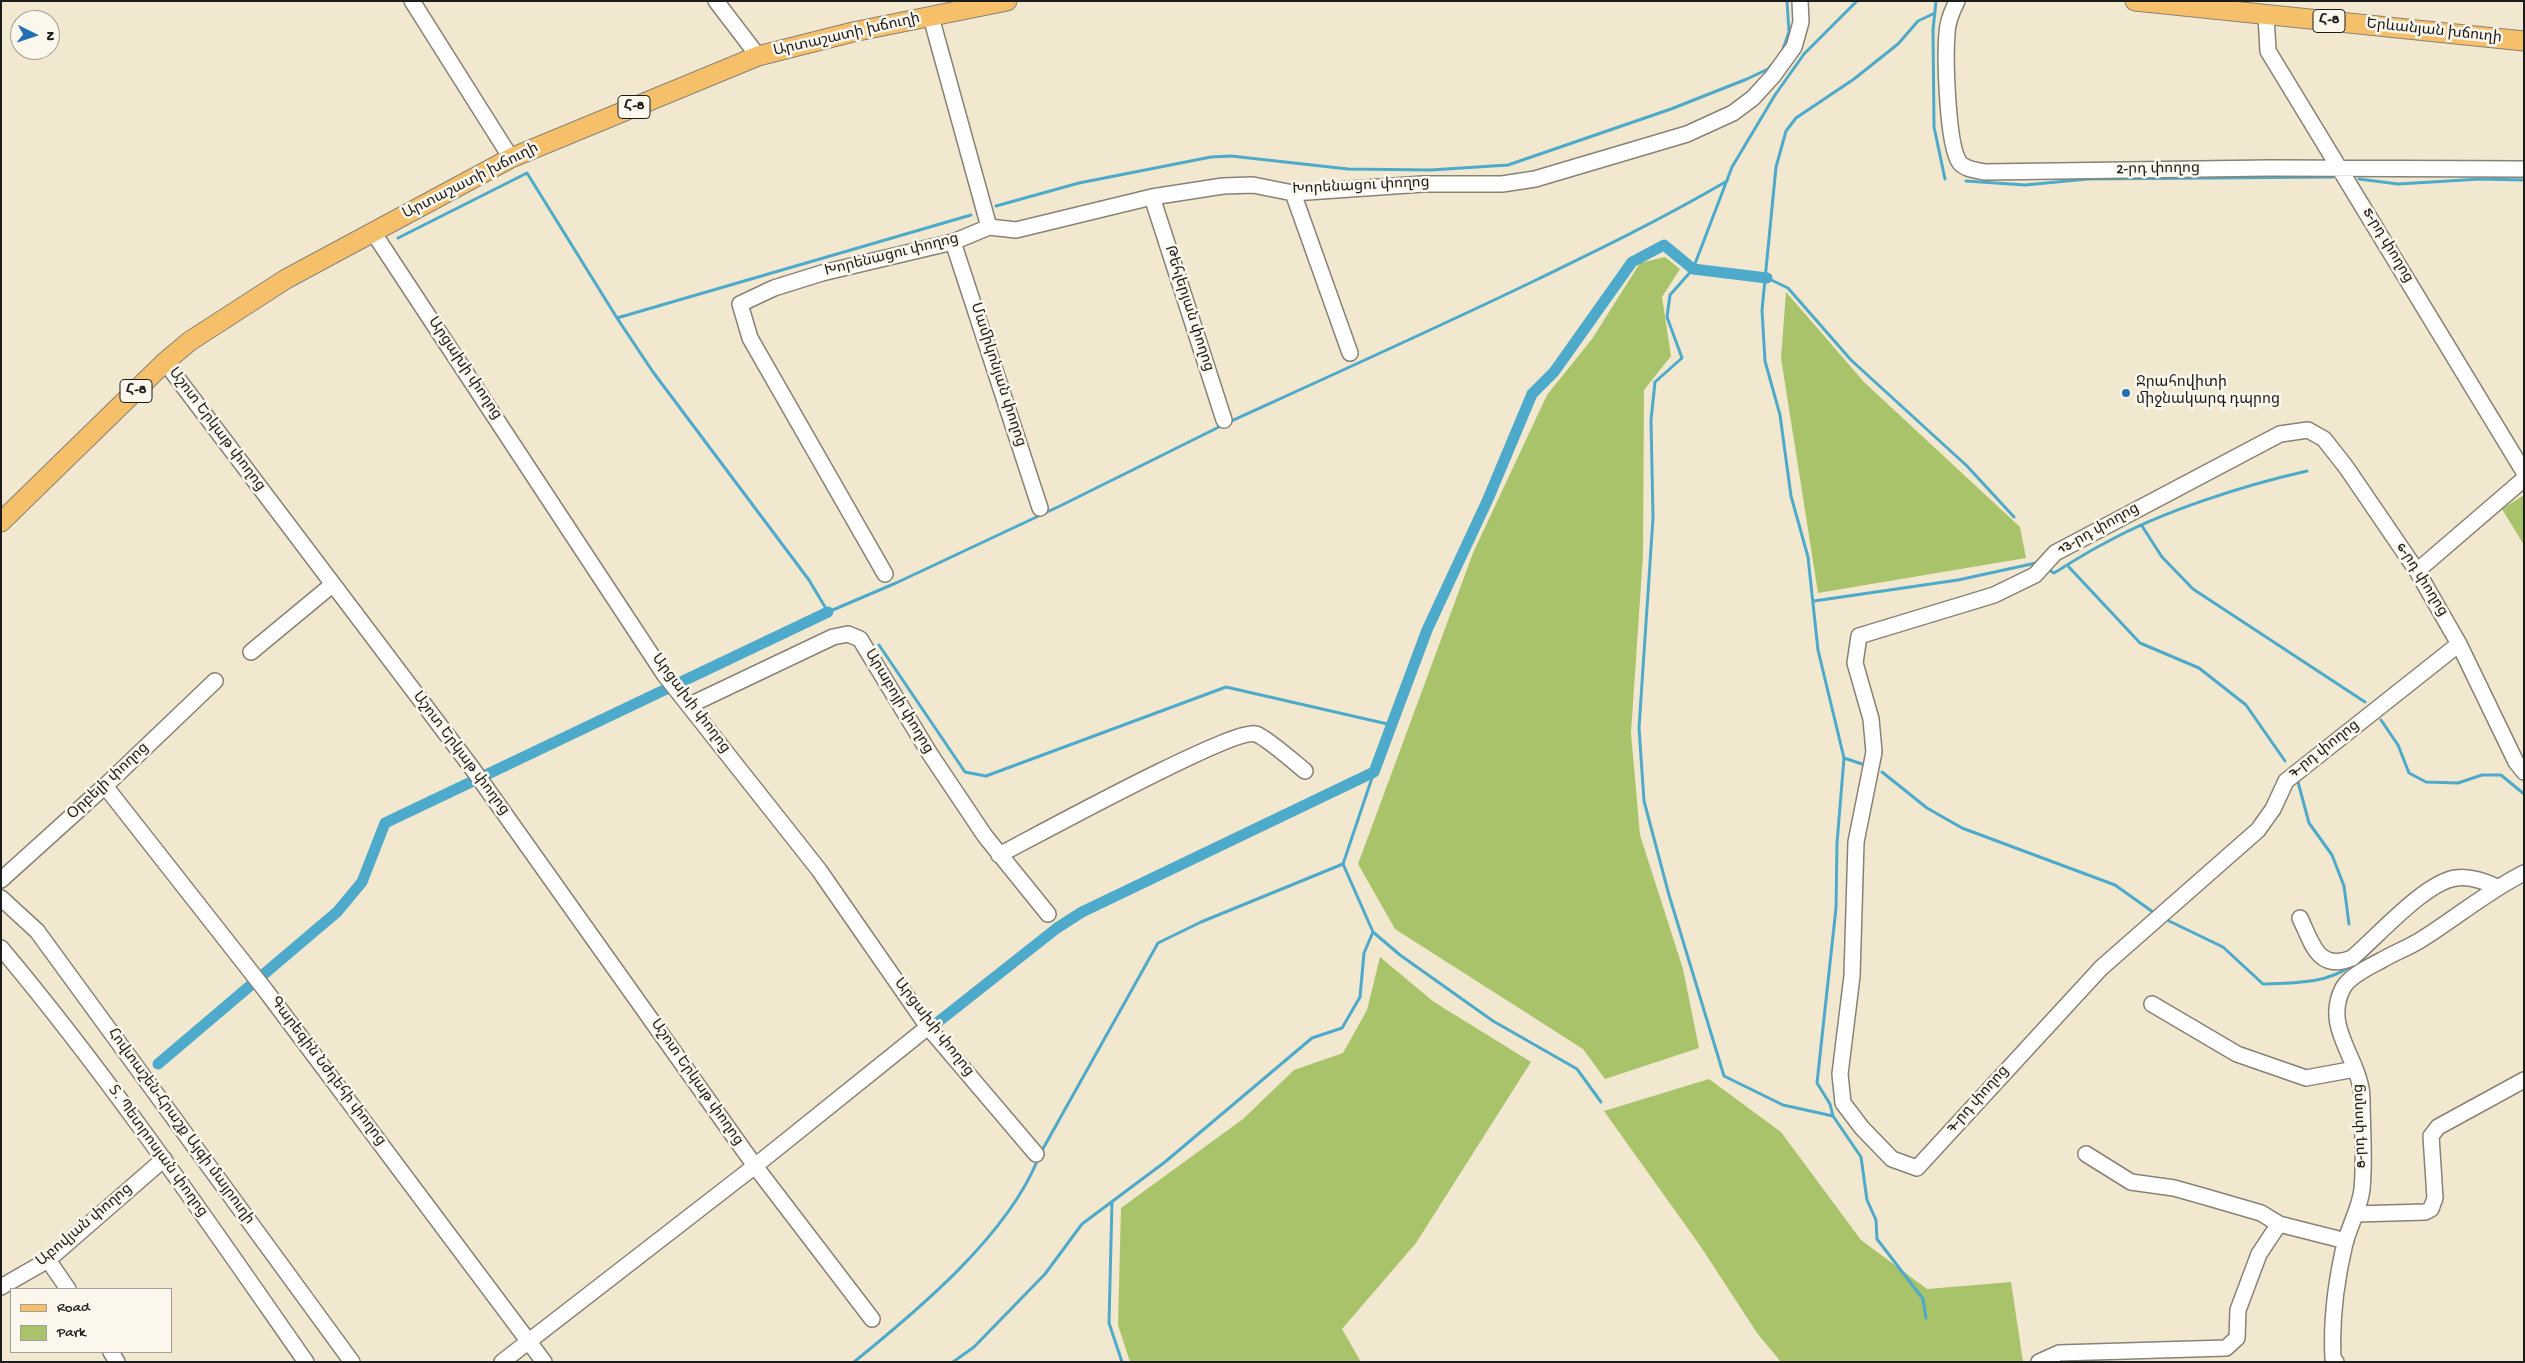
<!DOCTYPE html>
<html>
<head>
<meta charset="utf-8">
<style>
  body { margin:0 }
  #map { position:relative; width:2525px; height:1363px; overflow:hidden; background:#f2e8cf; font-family:"Gochi Hand",sans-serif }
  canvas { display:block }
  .frame { position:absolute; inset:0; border:2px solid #1c1c1c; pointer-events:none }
  .legend { position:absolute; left:10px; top:1288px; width:162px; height:65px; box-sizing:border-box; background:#fbf7ec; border:1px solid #a29f99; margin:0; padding:6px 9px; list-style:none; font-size:15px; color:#1c1c1c }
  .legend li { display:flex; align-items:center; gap:10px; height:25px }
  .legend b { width:25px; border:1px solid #a29f99 }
  .north { position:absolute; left:10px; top:10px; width:50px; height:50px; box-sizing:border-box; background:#fbf7ec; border:1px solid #a29f99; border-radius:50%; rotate:94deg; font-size:14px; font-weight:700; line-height:20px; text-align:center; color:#1c1c1c }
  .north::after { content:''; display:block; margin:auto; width:18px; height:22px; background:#1f6fb2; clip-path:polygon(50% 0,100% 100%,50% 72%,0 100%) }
</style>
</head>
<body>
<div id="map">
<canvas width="2525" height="1363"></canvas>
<div class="frame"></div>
<ul class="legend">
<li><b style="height:6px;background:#f6c06b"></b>Road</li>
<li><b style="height:14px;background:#a8c369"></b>Park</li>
</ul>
<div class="north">N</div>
</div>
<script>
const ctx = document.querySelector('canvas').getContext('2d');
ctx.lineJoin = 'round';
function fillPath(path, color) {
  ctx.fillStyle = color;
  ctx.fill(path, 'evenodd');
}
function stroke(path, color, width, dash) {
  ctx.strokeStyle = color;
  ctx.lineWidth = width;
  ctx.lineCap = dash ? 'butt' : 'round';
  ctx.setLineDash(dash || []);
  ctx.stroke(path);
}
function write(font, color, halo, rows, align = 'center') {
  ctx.font = font + ' "Gochi Hand","Noto Sans Armenian",sans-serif';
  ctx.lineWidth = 5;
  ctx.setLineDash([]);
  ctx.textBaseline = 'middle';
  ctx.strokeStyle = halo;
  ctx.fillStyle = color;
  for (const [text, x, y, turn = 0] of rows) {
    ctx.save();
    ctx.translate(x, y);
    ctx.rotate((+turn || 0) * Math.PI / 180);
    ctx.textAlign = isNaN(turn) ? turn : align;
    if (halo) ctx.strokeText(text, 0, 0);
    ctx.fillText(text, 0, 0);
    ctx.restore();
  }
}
fillPath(new Path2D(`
  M1665 257 1680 269 1662 297 1671 356 1644 390 1643 555 1631 733 1640 835 1683 969 1699 1048 1605 1079 1583 1049 1395 929 1358 864 1473 553 1547 395 1592 339 1640 263Z
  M1786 292 1864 382 2020 527 2026 558 1818 593 1781 358Z
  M2524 495V545L2502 509Z
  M1380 957 1434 1002 1531 1062 1416 1243 1342 1329 1361 1362H1130L1118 1325 1121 1208 1243 1119 1294 1070 1343 1053 1367 1010Z
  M1709 1079 1781 1132 1861 1240 1927 1289 2011 1282 2023 1362H1781L1757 1333 1701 1247 1604 1111Z`), '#a8c369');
stroke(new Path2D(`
  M1936 1 1933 30 1934 127 1945 179
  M1782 52 1789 32 1787 1
  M2359 179 2398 184 2481 179 2524 180
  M1966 181 2025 185 2088 179 2333 177
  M996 206 1079 183 1211 157 1231 156 1348 169 1431 170 1508 165 1671 109 1747 79 1768 69 1775 61
  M398 238 527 173 617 318 653 372 809 580 828 612 896 583 1062 505 1223 425
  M1767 278 1788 288 1851 360 1967 466 2014 517
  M617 318 971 215
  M1229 422C1330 376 1432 330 1532 282 1598 250 1664 218 1727 181
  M2142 526 2162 557 2193 589 2365 702
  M2067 565 2140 643 2199 668 2246 705 2285 761
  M2047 569 2054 573C2072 562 2089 551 2107 542 2163 511 2245 485 2307 471
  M1814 601 1958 580 2036 563 2039 565
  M879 645 965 772 986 776 1226 687 1392 725
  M2381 720 2398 745 2409 773 2426 782 2458 783 2482 775H2501L2524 794
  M1844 758 1865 765
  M1882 772 1927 808 1962 828 2115 885 2153 912
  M2298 782 2309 823 2332 855 2344 886 2349 924
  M2167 920 2223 947 2263 984C2294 983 2327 984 2352 965
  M1373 932 1400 955 1493 1021 1577 1069 1601 1102
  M2369 952 2410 913
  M1833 1116 1783 1105 1724 1076 1669 895 1644 801 1639 728 1653 518 1651 420 1655 382 1682 358 1667 317 1670 295 1693 269 1732 167 1775 95 1804 54 1857 1
  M1040 1154 1158 943 1201 922 1343 864 1374 772
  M1112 1202 1109 1323 1122 1362
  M1926 1318 1923 1299 1877 1239 1876 1220 1867 1200 1861 1157 1833 1116 1830 1104 1817 1083 1836 908 1837 843 1844 758 1818 650 1808 557 1791 496 1780 415 1765 361 1762 310 1776 167 1786 131 1796 118 1854 79 1898 44 1918 21 1935 13
  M854 1362C918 1310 1007 1236 1038 1159
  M953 1362 974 1347 1045 1274 1082 1224 1165 1162 1312 1038 1342 1028 1360 997 1364 953 1373 932 1343 864`), '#4daacb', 3);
stroke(new Path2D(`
  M938 1022 1057 928 1082 912 1374 772 1427 630 1488 499 1532 394 1554 372 1632 262 1664 245 1693 269 1767 278
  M158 1064 337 912 362 882 385 823 828 612`), '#4daacb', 11);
const minor = new Path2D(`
  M412 1 511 158
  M716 1 758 56
  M1957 1C1952 11 1947 23 1947 34 1945 57 1947 147 1960 163 1966 170 1977 170 1985 172L2270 168 2524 169
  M2266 15 2268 51 2524 472
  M931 17 989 227
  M1293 193 1350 353
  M1152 197 1224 420
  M373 232 664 674 819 870 928 1027 1036 1154
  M953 242 1040 508
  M165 362 472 768 755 1166 872 1319
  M2417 571 2524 479
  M885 574 750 338 740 304 774 288 822 273 953 242 989 227 1016 230 1152 197 1223 186 1253 185 1293 193 1423 184H1502L1535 179 1687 134 1733 113 1753 98 1773 76 1794 47 1801 22 1800 1
  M2459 644 2286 781 2273 809 2258 830 2101 968 1917 1168 1892 1159 1862 1128 1843 1103 1840 1074 1852 976 1856 842 1874 752 1871 719 1855 663 1859 636 1994 595 2035 575 2055 553 2280 434 2308 430 2324 439 2346 467 2417 571 2459 644 2516 762 2524 772
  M251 652 332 585
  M690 705 833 637 848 634 860 639 930 754 985 836 1048 914
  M105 786 266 991 544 1362
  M999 855C1032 838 1234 727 1256 734 1267 738 1294 762 1305 771
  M1 880 105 786 215 681
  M1 898 37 931 352 1362
  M2300 918C2312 943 2318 972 2352 958 2377 937 2425 882 2456 878 2470 876 2484 881 2497 887
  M1 948C111 1079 208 1222 306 1362
  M2152 1004 2237 1054 2306 1078 2355 1069
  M2086 1154 2131 1182 2174 1188 2206 1197 2261 1213 2279 1224 2346 1241
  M2356 1214 2425 1212 2431 1209 2435 1198 2431 1136 2438 1127 2524 1080
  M48 1260 68 1289
  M1 1287 48 1260 164 1159
  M111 1352 117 1362
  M502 1362 755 1166 928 1027
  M2039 1362 2059 1353 2226 1348 2237 1338 2238 1310 2259 1254 2279 1224
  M2336 1362 2333 1358C2331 1319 2336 1281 2345 1243 2350 1224 2360 1208 2362 1189 2365 1159 2362 1128 2362 1098 2361 1059 2322 1028 2343 988 2349 976 2371 966 2382 960 2394 953 2407 948 2419 941 2455 919 2486 892 2524 873`);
const major = new Path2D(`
  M2135 1 2524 41
  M1 522 165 362 190 341 286 279 511 158 758 56 853 32 1007 1`);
stroke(minor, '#878276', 18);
stroke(major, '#878276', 21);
stroke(minor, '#fff', 15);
stroke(major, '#f6c06b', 19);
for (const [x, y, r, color] of [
  [2126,393,5,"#1f6fb2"]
]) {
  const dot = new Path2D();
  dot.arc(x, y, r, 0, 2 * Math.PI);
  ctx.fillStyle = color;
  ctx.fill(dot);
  stroke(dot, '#fbf7ec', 2);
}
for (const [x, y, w] of [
  [2329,21,32],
  [634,107,32],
  [136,391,32]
]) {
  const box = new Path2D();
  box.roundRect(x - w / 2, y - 11.5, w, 23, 4);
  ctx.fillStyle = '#fbf7ec';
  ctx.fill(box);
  stroke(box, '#1c1c1c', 1);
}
write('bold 14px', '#1c1c1c', null, [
  ["Հ-8",2329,21],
  ["Հ-8",634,107],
  ["Հ-8",136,391]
]);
write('15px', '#1c1c1c', '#fbf7ec', [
  ["Երևանյան խճուղի",2434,32,6],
  ["Արտաշատի խճուղի",847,36,-13],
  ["2-րդ փողոց",2158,170,-1],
  ["Արտաշատի խճուղի",471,182,-27],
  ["Խորենացու փողոց",1361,187,-3],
  ["5-րդ փողոց",2387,246,59],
  ["Խորենացու փողոց",892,256,-14],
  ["Թեհլերյան փողոց",1188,309,72],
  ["Արցախի փողոց",464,369,56],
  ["Մամիկոնյան փողոց",997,375,72],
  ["Աշոտ Երկաթ փողոց",216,430,53],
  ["13-րդ փողոց",2099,530,-29],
  ["6-րդ փողոց",2421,580,58],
  ["Արաբոյի փողոց",898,702,59],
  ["Արցախի փողոց",690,704,53],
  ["7-րդ փողոց",2325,750,-38],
  ["Աշոտ Երկաթ փողոց",460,754,53],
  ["Օրբելի փողոց",109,782,-43],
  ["Արցախի փողոց",933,1028,52],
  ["Գարեգին Նժդեհի փողոց",327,1072,53],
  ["Աշոտ Երկաթ փողոց",696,1083,55],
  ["7-րդ փողոց",1979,1100,-48],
  ["8-րդ փողոց",2361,1126,-92],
  ["Հովտաշեն-Հրաշք Այգի մայրուղի",180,1127,54],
  ["Տ. Պետրոսյան փողոց",157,1152,54],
  ["Աբովյան փողոց",85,1226,-40]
]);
write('15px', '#1c1c1c', '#fbf7ec', [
  ["Ջրահովիտի",2136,384],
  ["միջնակարգ դպրոց",2136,401]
], 'left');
</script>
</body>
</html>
